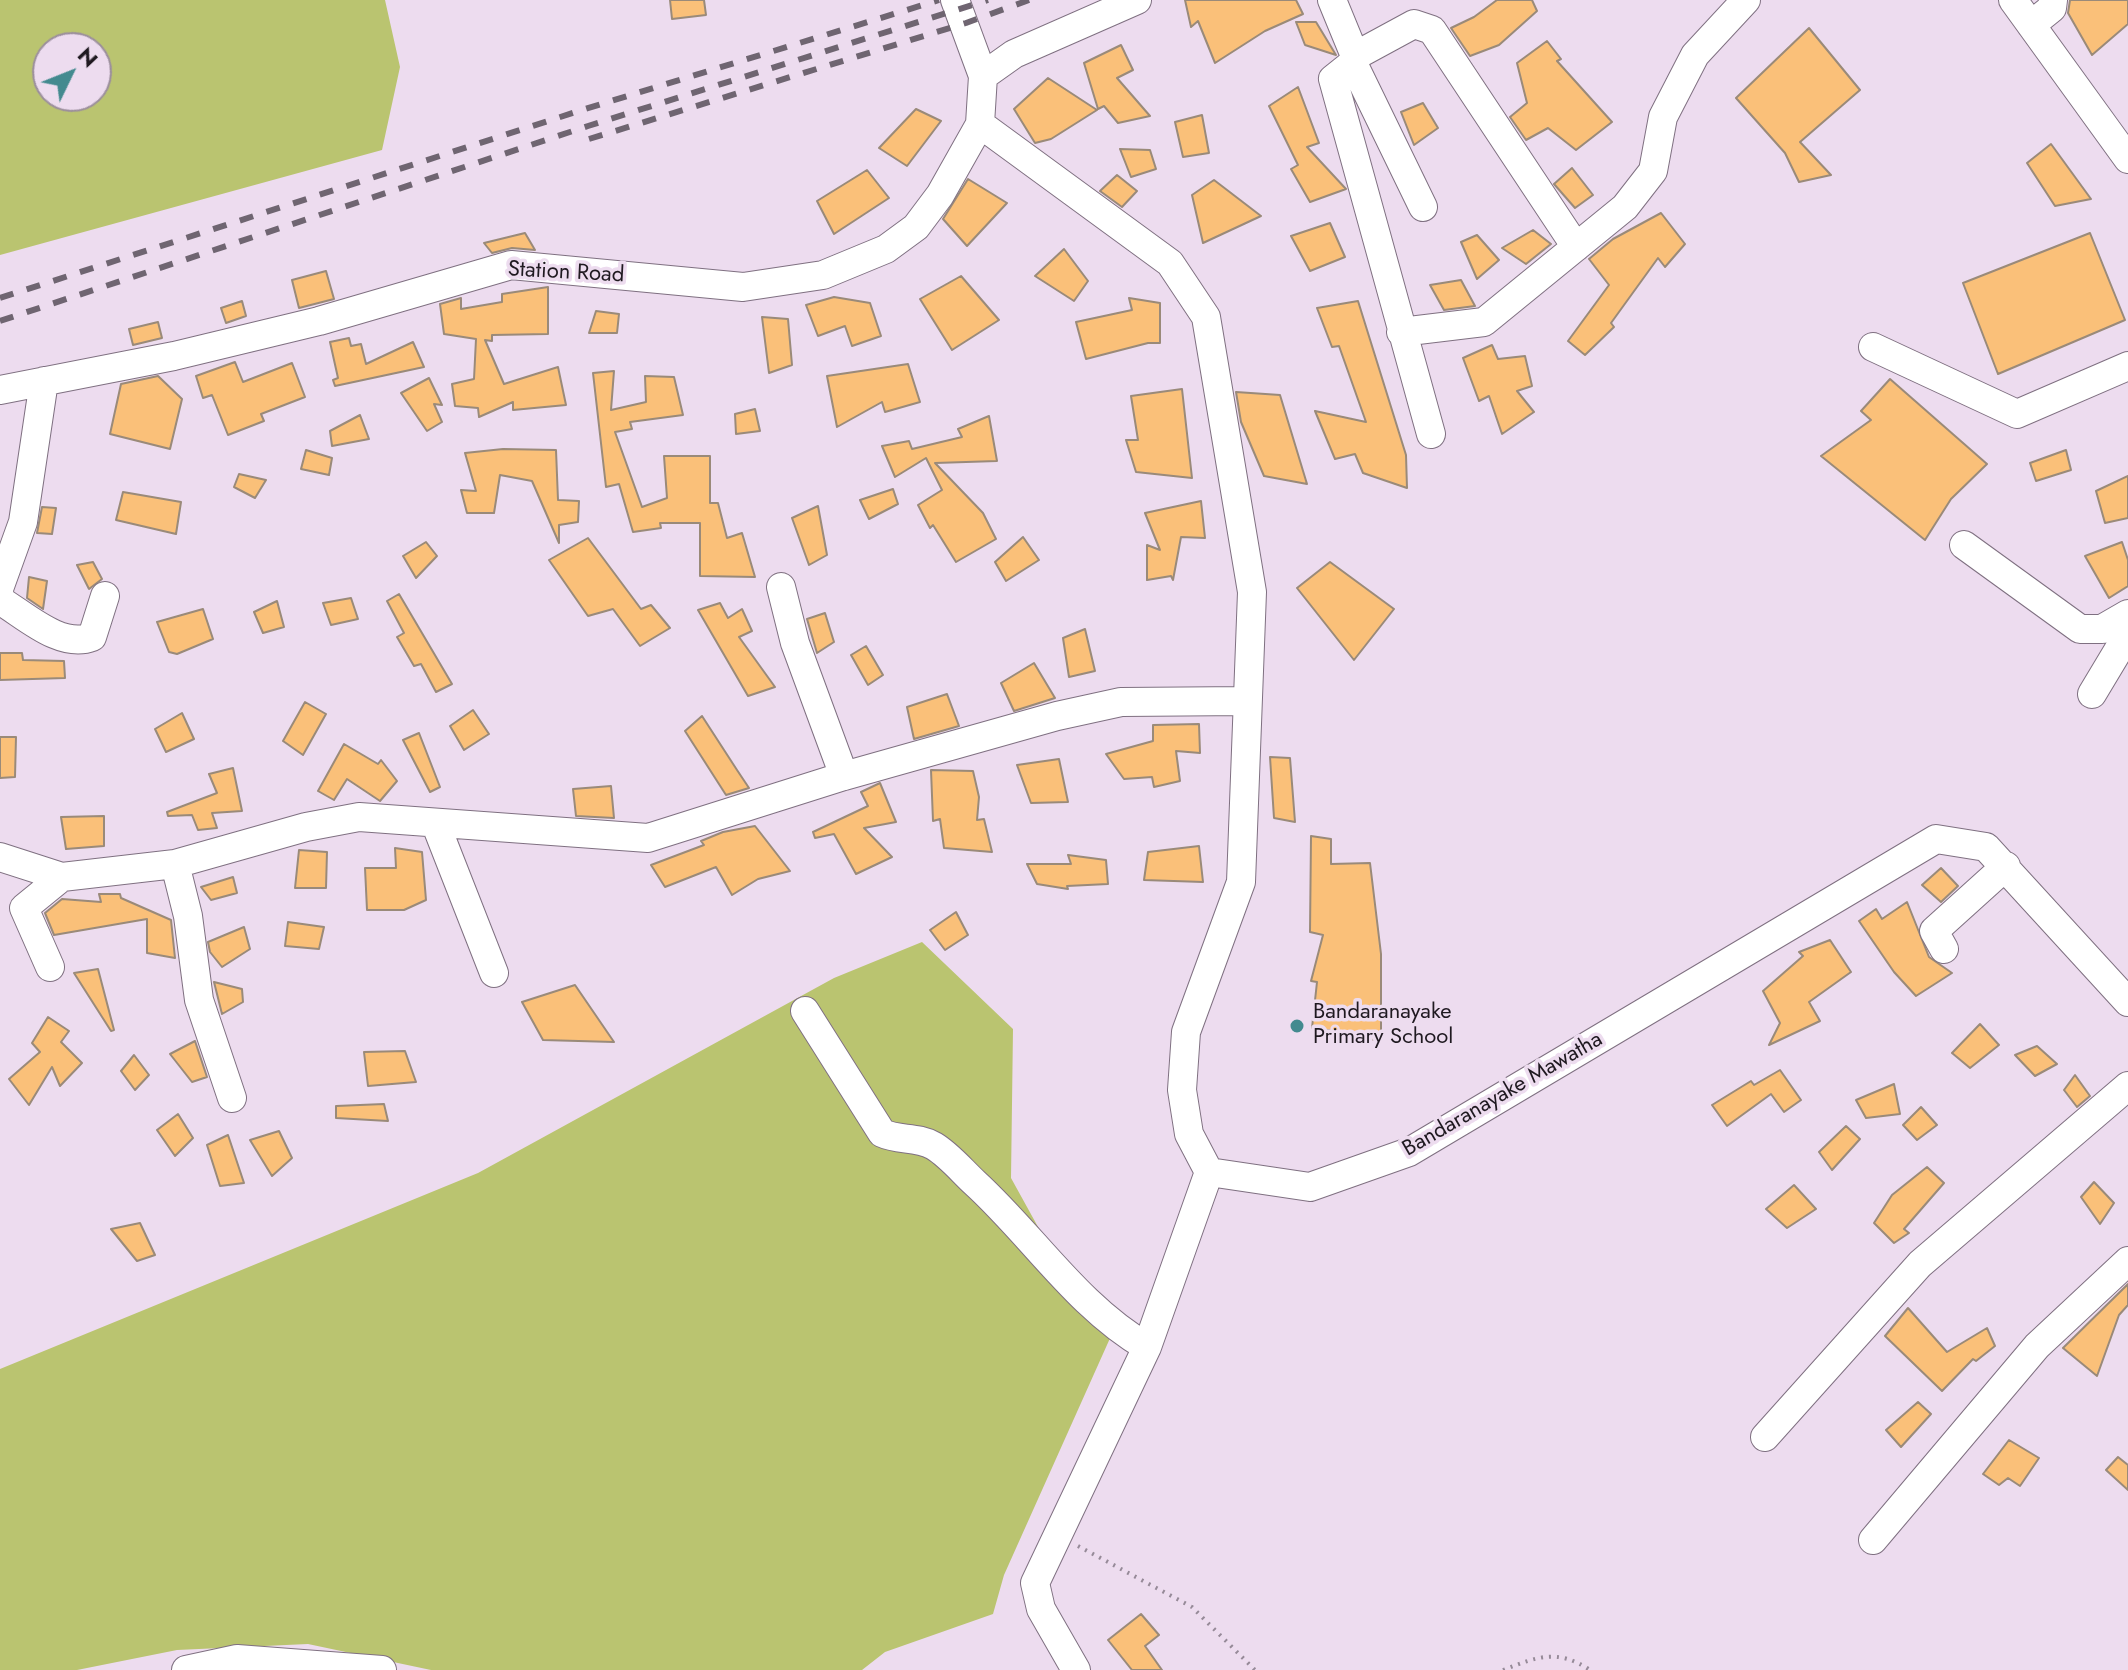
<!DOCTYPE html>
<html>
<head>
<meta charset="utf-8">
<style>
  body { margin:0 }
  #map { position:relative; width:2128px; height:1670px; overflow:hidden; background:#eddcef; font-family:Jost,sans-serif }
  canvas { display:block }
  .north { position:absolute; left:32px; top:32px; width:80px; height:80px; box-sizing:border-box; background:#eddcef; border:2px solid #9b8e9c; border-radius:50%; rotate:47deg; font-size:22px; font-weight:700; line-height:32px; text-align:center; color:#1f1920 }
  .north::after { content:''; display:block; margin:auto; width:28px; height:36px; background:#438a8f; clip-path:polygon(50% 0,100% 100%,50% 72%,0 100%) }
</style>
</head>
<body>
<div id="map">
<canvas width="2128" height="1670"></canvas>
<div class="north">N</div>
</div>
<script>
const ctx = document.querySelector('canvas').getContext('2d');
ctx.lineJoin = 'round';
function fillPath(path, color) {
  ctx.fillStyle = color;
  ctx.fill(path, 'evenodd');
}
function stroke(path, color, width, dash) {
  ctx.strokeStyle = color;
  ctx.lineWidth = width;
  ctx.lineCap = dash ? 'butt' : 'round';
  ctx.setLineDash(dash || []);
  ctx.stroke(path);
}
function write(font, color, halo, rows, align = 'center') {
  ctx.font = font + ' Jost,sans-serif';
  ctx.lineWidth = 7;
  ctx.setLineDash([]);
  ctx.textBaseline = 'middle';
  ctx.strokeStyle = halo;
  ctx.fillStyle = color;
  for (const [text, x, y, turn = 0] of rows) {
    ctx.save();
    ctx.translate(x, y);
    ctx.rotate((+turn || 0) * Math.PI / 180);
    ctx.textAlign = isNaN(turn) ? turn : align;
    if (halo) ctx.strokeText(text, 0, 0);
    ctx.fillText(text, 0, 0);
    ctx.restore();
  }
}
fillPath(new Path2D(`
  M0 0H385L400 67 382 150 0 255ZM96 48V96H48V48Z
  M922 942 1013 1029 1011 1178 1085 1312 1111 1336 1004 1575 993 1614 885 1652 862 1670H431L308 1644 177 1650 77 1670H0V1369L478 1173 834 978Z`), '#bac470');
const building = new Path2D(`
  M670 0H704L706 15 672 19Z
  M1185 0H1296L1303 14 1265 31 1215 63 1198 21 1191 27Z
  M1497 0H1532L1537 11 1499 45 1470 56 1451 28 1474 17Z
  M2070 0H2128V24L2092 55 2068 13Z
  M1296 22H1316L1336 55 1305 45Z
  M1809 28 1860 90 1800 142 1831 175 1799 182 1785 153 1736 98Z
  M1547 41 1561 59 1557 61 1612 122 1576 150 1548 128 1526 140 1510 117 1527 103 1517 63Z
  M1121 45 1133 70 1117 78 1150 116 1118 123 1104 106 1098 109 1084 63Z
  M1048 78 1097 110 1051 139 1035 143 1014 109Z
  M1298 87 1319 143 1307 147 1346 189 1310 202 1291 169 1298 165 1269 106Z
  M1423 103 1438 128 1414 145 1401 112Z
  M916 109 941 121 907 166 879 148Z
  M1202 115 1209 153 1183 157 1175 122Z
  M2051 144 2091 199 2055 206 2027 163Z
  M1120 149 1150 150 1156 169 1131 177Z
  M1572 168 1593 195 1575 208 1554 184Z
  M867 170 889 198 834 234 817 201Z
  M1117 175 1137 191 1122 207 1100 191Z
  M968 179 1007 203 967 246 943 219Z
  M1214 180 1261 216 1203 243 1192 195Z
  M1661 213 1685 244 1665 267 1658 258 1611 323 1614 327 1585 355 1568 341 1609 285 1589 259 1613 239Z
  M1330 223 1345 257 1310 271 1291 236Z
  M1533 230 1551 244 1526 264 1502 248Z
  M525 233 535 250 512 248 492 253 484 243Z
  M2090 233 2125 320 1998 374 1963 283Z
  M1477 235 1499 260 1477 279 1461 242Z
  M1064 249 1088 281 1074 301 1035 276Z
  M326 271 334 299 299 308 292 280Z
  M961 276 999 320 952 350 920 299Z
  M1461 280 1475 306 1444 310 1430 285Z
  M548 287V334L492 335V341L485 340 504 384 558 367 566 405 513 410V402L479 417 478 408 455 406 452 384 474 379 476 339 444 334 440 304 461 298V309L502 302V294Z
  M834 297 870 303 881 336 852 346 845 326 818 336 806 305Z
  M1129 298 1160 303V343H1148L1086 359 1076 322 1132 310Z
  M242 301 246 316 226 323 221 308Z
  M1358 301 1406 455 1407 488 1363 473 1355 454 1335 459 1315 411 1366 422 1339 346 1332 347 1317 308Z
  M596 311 619 314 617 333H589Z
  M762 317 788 319 792 365 769 373Z
  M158 322 162 338 133 345 129 329Z
  M349 338 351 346 361 344 366 364 413 342 424 367 335 386 333 380 338 378 330 342Z
  M1492 345 1498 359 1525 356 1532 386 1517 391 1534 412 1502 434 1489 396 1479 401 1463 358Z
  M235 362 243 382 292 363 305 397 261 414 264 421 228 435 212 395 203 398 196 376Z
  M908 364 920 402 885 412 882 402 837 427 827 376Z
  M614 371 611 410 646 402 645 376 674 377 683 415 630 422 632 429 615 432 642 507 667 498 664 456H710V503H718L727 538 742 533 755 577 700 576V523H660L661 528 633 532 619 484 606 487 593 373Z
  M158 376 182 399 170 449 110 434 121 384Z
  M429 378 442 405 434 404 442 422 427 431 401 393Z
  M1890 379 1987 464 1951 499 1925 540 1821 456 1871 420 1861 411Z
  M1182 389 1192 478 1136 472 1126 440H1138L1131 396Z
  M1236 392 1280 395 1307 484 1264 476 1241 422Z
  M755 409 760 431 736 434 735 414Z
  M360 415 369 439 332 446 330 431Z
  M989 416 997 461 935 463 983 513 996 539 956 562 933 525 930 528 918 505 942 490 926 458 895 477 882 446 909 441 912 449 962 437 958 429Z
  M503 449 556 450 558 500 579 501 578 522 559 525V543L532 481 500 475 494 513H467L461 490 476 491 465 453Z
  M306 450 332 458 329 475 301 469Z
  M2066 450 2071 470 2036 481 2030 463Z
  M239 474 266 480 255 498 234 487Z
  M2128 476V518L2105 523 2096 491Z
  M893 489 898 504 869 519 860 500Z
  M123 492 181 502 176 534 116 520Z
  M1201 501 1205 538 1181 537 1173 580 1171 576 1147 580V545L1160 550 1145 513Z
  M818 506 827 555 809 565 792 518Z
  M42 507 56 508 52 534 37 533Z
  M1023 537 1039 560 1006 581 995 562Z
  M588 538 641 609 651 605 670 628 640 646 613 609 588 616 549 560Z
  M426 542 437 556 416 578 403 556Z
  M2122 542 2128 560V586L2109 598 2085 556Z
  M93 562 102 579 89 589 77 565Z
  M1330 562 1394 609 1354 660 1297 588Z
  M29 577 47 581 43 609 27 598Z
  M399 594 452 684 436 692 421 664 414 666 397 637 404 633 387 601Z
  M351 598 358 619 331 625 323 603Z
  M277 601 284 627 263 633 254 612Z
  M720 603 728 618 742 609 752 631 739 637 775 687 748 696 698 610Z
  M203 609 213 639 177 654 169 652 157 622Z
  M825 613 834 642 817 653 807 619Z
  M1085 629 1095 671 1069 677 1063 638Z
  M866 646 883 675 868 685 851 655Z
  M0 653H22L23 660 64 661 65 678 0 680Z
  M1034 663 1055 698 1014 711 1001 683Z
  M947 694 959 726 914 739 907 707Z
  M305 702 326 714 303 755 283 741Z
  M473 710 489 734 464 750 450 726Z
  M182 713 194 739 166 752 155 729Z
  M702 716 737 770 749 788 726 795 685 731Z
  M1199 724 1200 753 1176 751 1180 781 1154 787 1152 777 1124 779 1106 754 1153 741V725Z
  M419 733 440 787 430 792 403 740Z
  M0 737H16L15 777 0 778Z
  M344 744 378 764 381 760 397 781 380 801 347 779 334 800 318 791Z
  M1270 757 1290 758 1295 822 1274 818Z
  M1059 759 1068 802 1031 803 1017 765Z
  M233 768 242 811 212 813 217 828 198 830 192 815 168 816 167 812 217 793 209 774Z
  M931 770 973 771 979 797 977 820 984 819 992 852 944 848 940 819 933 821Z
  M880 783 896 822 864 828 892 857 856 874 834 834 815 838 813 832 868 806 861 792Z
  M611 786 614 818 576 816 573 789Z
  M104 816V846L66 849 61 817Z
  M755 826 790 871 758 879 732 895 716 867 665 887 651 865 704 845 701 841 723 832Z
  M1311 836 1331 839V864L1370 863 1381 954V1040L1354 1039V1034L1312 1028 1317 982 1311 981 1323 935 1310 932Z
  M1199 846 1203 882 1144 880 1148 852Z
  M395 848 422 852 426 900 404 910H367L365 868H396Z
  M299 850 327 852 326 888H295Z
  M1068 855 1106 860 1108 884 1067 886 1068 889 1037 884 1027 864H1071Z
  M1941 868 1958 886 1941 902 1922 885Z
  M233 877 237 893 211 900 201 887Z
  M99 894H120L121 898 171 920 175 958 147 953V919L54 935 45 913 62 899 101 902Z
  M1907 902 1929 957 1952 973 1916 996 1894 972 1859 921 1876 909 1882 919Z
  M956 912 968 935 945 950 930 930Z
  M288 922 324 927 319 949 285 946Z
  M244 927 250 949 222 967 210 952 208 942Z
  M1830 940 1851 972 1809 1002 1820 1021 1769 1045 1780 1023 1763 991 1803 956 1799 952Z
  M98 969 114 1030 111 1031 74 973Z
  M214 982 242 989 243 1002 222 1014Z
  M575 985 614 1042 543 1040 522 1002Z
  M48 1017 69 1031 61 1042 82 1063 60 1086 52 1067 29 1105 9 1079 40 1052 32 1043Z
  M1980 1024 1999 1045 1970 1068 1952 1053Z
  M195 1041 207 1077 192 1082 170 1054Z
  M2037 1046 2057 1064 2035 1076 2015 1055Z
  M405 1051 416 1082 368 1086 364 1052Z
  M134 1055 149 1075 135 1090 121 1071Z
  M1780 1070 1801 1100 1784 1112 1771 1094 1727 1126 1712 1105 1751 1081 1754 1085Z
  M2075 1075 2090 1096 2077 1107 2064 1090Z
  M1894 1084 1900 1114 1866 1118 1856 1100Z
  M384 1104 388 1121 336 1118V1106Z
  M1921 1107 1937 1125 1917 1140 1903 1125Z
  M178 1114 193 1138 175 1156 157 1130Z
  M1846 1126 1860 1139 1832 1170 1819 1152Z
  M279 1131 292 1158 272 1176 250 1140Z
  M228 1135 244 1183 220 1186 207 1145Z
  M1927 1167 1944 1183 1904 1229 1909 1233 1894 1243 1874 1223 1892 1195Z
  M2094 1182 2114 1203 2100 1224 2081 1197Z
  M1794 1185 1816 1209 1787 1228 1766 1209Z
  M140 1223 155 1255 137 1261 111 1229Z
  M2128 1284V1305L2119 1315 2097 1376 2063 1348Z
  M1908 1308 1947 1352 1987 1328 1995 1346 1976 1361 1973 1359 1942 1391 1885 1336Z
  M1918 1402 1931 1414 1901 1447 1886 1430Z
  M2009 1440 2039 1458 2020 1486 2008 1478 1999 1485 1983 1474Z
  M2118 1457 2128 1465V1490L2106 1470Z
  M1141 1614 1159 1635 1145 1646 1162 1670H1132L1108 1640Z`);
fillPath(building, '#fac079');
stroke(building, '#9a8a79', 2);
const minor = new Path2D(`
  M955 0 983 76
  M1332 0 1355 56 1353 63 1333 79 1431 434
  M2013 0 2128 159
  M2031 25 2052 8 2053 0
  M1355 56 1414 24 1432 30 1576 247
  M1353 63 1423 207
  M980 124 1170 263 1206 317 1252 592 1241 882 1186 1032 1182 1090 1189 1134 1209 1172
  M1401 332 1484 322 1625 207 1653 171 1663 117 1695 55 1746 0
  M1873 347 2017 414 2128 366
  M0 390 174 356 319 321 511 265 743 287 823 275 886 249 916 227 940 195 980 124 983 76 1014 54 1137 0
  M1964 545 2080 629H2102L2128 614
  M0 586 23 522 44 381
  M781 587 795 643 844 776
  M0 596 1 601C26 616 61 649 92 637L105 596
  M2092 694 2128 634
  M436 825 494 973
  M0 857 62 877 175 864 306 827 359 817 648 838 844 776 1057 716 1121 702 1247 701
  M175 864 188 916 199 1000 232 1098
  M1944 949 1934 931 2006 866
  M50 967 24 908 62 877
  M805 1011 882 1133C899 1141 917 1136 934 1146 949 1155 962 1171 975 1183 1033 1236 1078 1307 1147 1347
  M1765 1437 1920 1264 2128 1086
  M1873 1540 2037 1346 2128 1261
  M186 1670 237 1659 382 1670
  M1076 1670 1041 1609 1035 1583 1147 1347 1209 1172 1310 1187 1409 1152 1936 839 1986 847 2128 1002`);
stroke(minor, '#7f7081', 30);
stroke(new Path2D(`
  M1078 1546 1192 1607 1255 1670
  M1503 1670C1537 1657 1557 1648 1590 1670`), '#968a98', 4, [2, 6]);
stroke(minor, '#fff', 28);
stroke(new Path2D(`
  M589 139 966 23 1029 0
  M0 298 582 110 939 0
  M0 321 588 126 988 0`), '#6f6571', 6, [14, 14]);
for (const [x, y, r, color] of [
  [1297,1026,8,"#438a8f"]
]) {
  const dot = new Path2D();
  dot.arc(x, y, r, 0, 2 * Math.PI);
  ctx.fillStyle = color;
  ctx.fill(dot);
  stroke(dot, '#eddcef', 3);
}
write('22px', '#1f1920', '#eddcef', [
  ["Station Road",566,273,3],
  ["Bandaranayake Mawatha",1503,1095,-30]
]);
write('22px', '#1f1920', '#eddcef', [
  ["Bandaranayake",1313,1013],
  ["Primary School",1313,1038]
], 'left');
</script>
</body>
</html>
